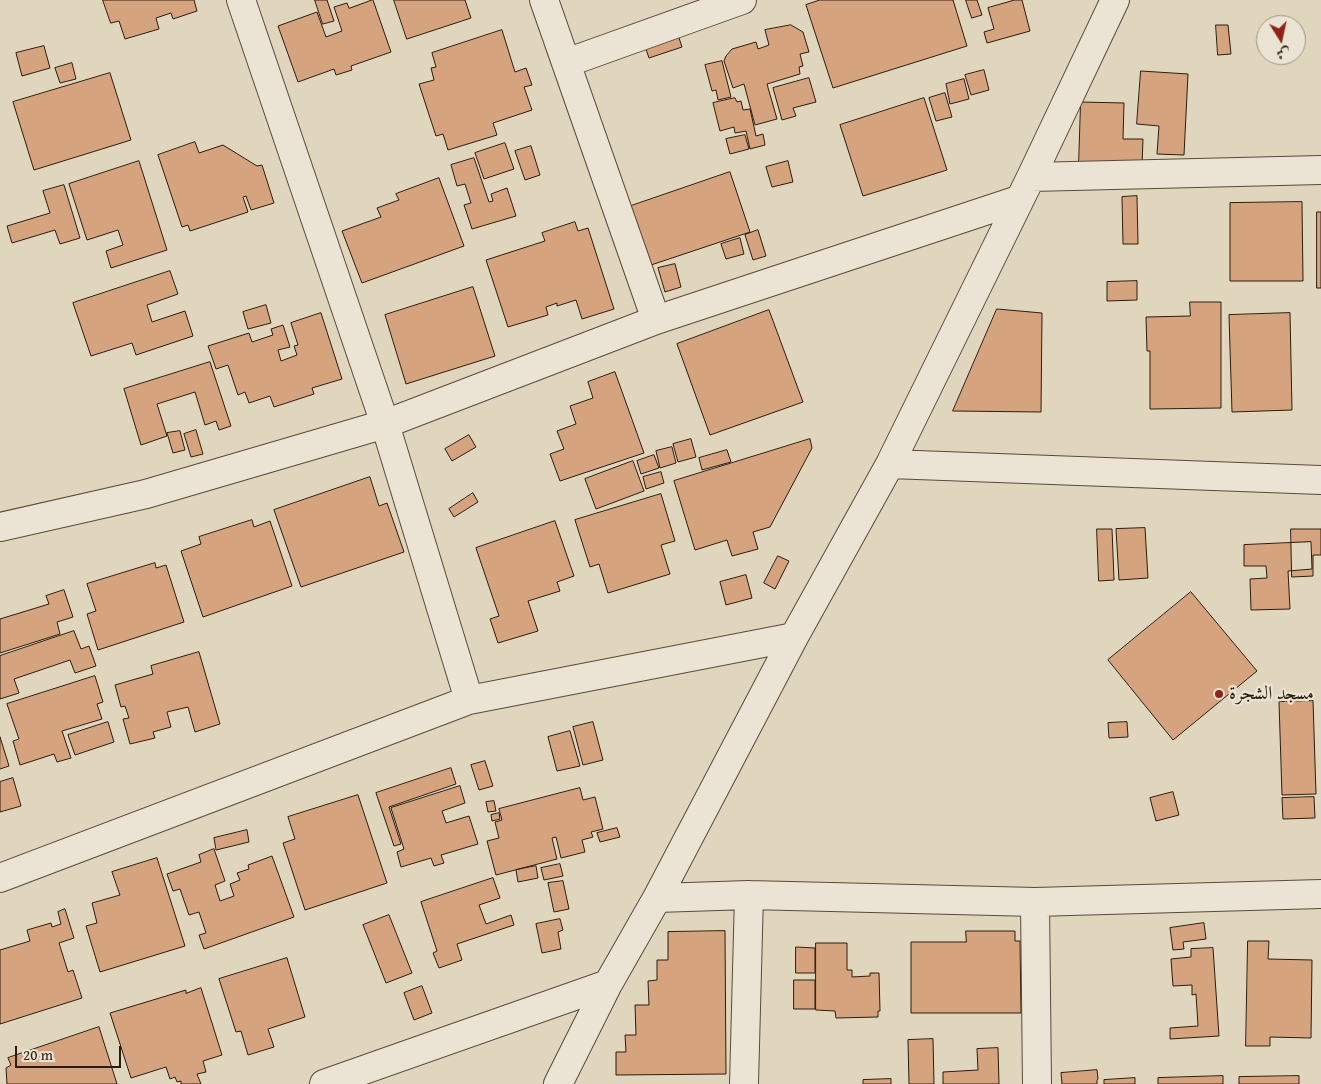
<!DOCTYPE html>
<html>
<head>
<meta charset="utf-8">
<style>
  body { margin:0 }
  #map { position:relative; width:1321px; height:1084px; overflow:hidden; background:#e0d6bd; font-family:"Gentium Book Plus",Amiri,serif }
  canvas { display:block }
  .north { position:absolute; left:1256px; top:15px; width:50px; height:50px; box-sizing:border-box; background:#ebe4d4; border:1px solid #9f9485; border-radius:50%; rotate:170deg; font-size:14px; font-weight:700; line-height:20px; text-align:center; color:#2c1c0e }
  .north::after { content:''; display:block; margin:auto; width:18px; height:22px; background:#8f2418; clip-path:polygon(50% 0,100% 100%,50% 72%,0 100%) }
  .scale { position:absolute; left:15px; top:1046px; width:106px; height:22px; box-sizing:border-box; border:2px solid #2c1c0e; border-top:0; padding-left:6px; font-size:15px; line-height:18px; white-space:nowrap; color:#2c1c0e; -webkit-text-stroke:4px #ebe4d4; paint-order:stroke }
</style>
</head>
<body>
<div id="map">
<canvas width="1321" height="1084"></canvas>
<div class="north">ش</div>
<div class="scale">20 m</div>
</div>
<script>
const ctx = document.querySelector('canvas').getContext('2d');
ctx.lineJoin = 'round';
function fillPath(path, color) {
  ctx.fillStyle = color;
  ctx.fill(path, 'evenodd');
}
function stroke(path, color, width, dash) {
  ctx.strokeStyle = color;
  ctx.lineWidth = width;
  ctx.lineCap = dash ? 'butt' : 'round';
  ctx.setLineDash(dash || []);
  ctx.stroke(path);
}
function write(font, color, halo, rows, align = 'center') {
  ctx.font = font + ' "Gentium Book Plus",Amiri,serif';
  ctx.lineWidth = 4.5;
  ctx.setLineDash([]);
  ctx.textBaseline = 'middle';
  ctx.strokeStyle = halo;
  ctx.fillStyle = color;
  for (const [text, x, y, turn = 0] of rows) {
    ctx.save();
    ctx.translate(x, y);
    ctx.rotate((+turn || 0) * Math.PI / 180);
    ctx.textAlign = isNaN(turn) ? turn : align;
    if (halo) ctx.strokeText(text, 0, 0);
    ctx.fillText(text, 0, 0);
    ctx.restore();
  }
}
const building = new Path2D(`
  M103 0H194L197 11 173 19 171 13 156 18 159 29 125 39 119 21 111 23Z
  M315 0H327L334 21 323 24Z
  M373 0 391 52 351 66 352 70 336 75 334 69 298 82 278 26 317 12 326 37 342 31 334 7 347 3 349 8Z
  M394 0H465L471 18 407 39Z
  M820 0H953L967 46 833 88 806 5Z
  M966 0H977L982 15 972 18Z
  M1015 0H1022L1030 31 987 43 984 32 994 29 988 8Z
  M791 25 803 32 809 52 800 54 803 66 799 67 800 74 767 84 777 119 755 125 744 84 733 88 724 61 726 56 732 49 756 42 758 49 769 45 765 30Z
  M1216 25H1228L1231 54 1218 55Z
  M676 29 682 47 649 58 643 40Z
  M502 30 515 72 526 68 532 85 524 87 532 110 493 123 497 135 448 150 443 134 436 136 419 84 434 80 431 68 436 67 432 53Z
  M44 46 50 68 22 76 16 53Z
  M722 61 731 97 718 100 716 90 712 91 705 65Z
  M72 63 76 79 60 83 55 68Z
  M984 70 989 90 971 95 965 75Z
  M1141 71 1188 74 1184 155 1157 154 1159 126 1137 124Z
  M110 73 131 140 34 170 13 102Z
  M809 78 816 102 793 108 796 116 782 120 773 88Z
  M964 79 969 99 950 104 946 84Z
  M945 93 952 117 936 121 929 98Z
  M735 98 737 102 741 101 743 110 750 109 756 136 763 134 765 145 750 149 746 131 735 133 734 127 720 131 713 103Z
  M924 98 947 170 863 196 840 125Z
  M1081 102 1124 103 1123 139H1143L1142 166 1079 164Z
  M745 135 749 149 730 154 726 139Z
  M195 142 199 153 223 145 257 166 262 165 274 203 251 210 246 196 243 197 248 212 190 231 188 225 182 227 158 155Z
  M505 143 514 169 484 179 475 153Z
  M531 146 540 175 525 180 515 151Z
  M474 158 489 202 493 201 491 194 507 188 516 216 472 229 464 205 471 203 465 184 457 186 451 165Z
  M139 161 167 250 111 268 106 251 123 245 118 230 87 240 69 184Z
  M788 161 793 182 772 187 766 167Z
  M730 172 750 232 651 265 631 206Z
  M439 178 464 246 362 283 342 231 381 217 377 208 399 200 396 194Z
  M64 185 80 238 60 244 55 230 12 243 7 226 50 213 43 191Z
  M1137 196 1138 244H1123L1122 197Z
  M1302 202 1303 281H1230V203Z
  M1317 212H1321V288H1317Z
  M575 222 578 231 588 228 614 309 582 319 576 300 557 306V303L546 307 548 315 508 327 486 260 545 241 542 233Z
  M758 230 766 256 753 260 745 235Z
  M740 238 744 254 726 259 721 244Z
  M675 264 681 287 665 292 658 268Z
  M170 271 178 294 147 305 152 322 185 311 193 336 136 355 132 343 91 356 73 303Z
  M1137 281V300L1107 301V282Z
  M473 287 495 356 406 384 385 315Z
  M1190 302H1221V408L1150 409V351H1147L1146 317 1190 316Z
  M266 305 271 323 248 329 243 312Z
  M997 309 1042 313 1041 412 953 411Z
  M769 310 803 402 710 435 677 344Z
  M321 313 342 379 312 388 314 394 274 407 270 396 249 403 245 392 238 395 228 365 216 369 208 346 249 333 252 342 273 335 271 329 283 325 290 347 278 350 281 361 297 355 294 346 298 345 291 323Z
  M1290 313 1292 410 1232 412 1229 315Z
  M210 362 231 426 219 430 216 421 205 425 195 392 157 404 167 436 141 445 124 389Z
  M615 372 644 453 560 481 550 454 564 449 557 431 576 424 570 406 593 398 588 382Z
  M196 430 203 454 191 457 184 434Z
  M180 431 185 450 173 453 167 433Z
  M469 435 476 447 452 461 445 449Z
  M691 439 696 457 678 462 673 444Z
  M810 439 812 448 770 527 753 532 758 549 732 556 727 540 695 550 674 481Z
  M672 447 676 463 660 468 656 451Z
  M727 450 731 462 702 470 699 458Z
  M654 455 659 468 641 474 637 461Z
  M633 461 644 491 596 509 585 479Z
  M661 472 664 483 646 489 643 477Z
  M370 477 379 506 387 503 404 552 301 587 274 510Z
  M473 493 478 502 454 517 449 509Z
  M661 494 675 541 661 545 670 574 608 593 599 564 590 567 575 520Z
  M252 520 254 527 270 521 292 586 203 617 181 551 201 544 199 537Z
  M555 521 574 576 557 582 560 591 528 601 538 631 498 643 490 619 499 616 476 548Z
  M1145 528 1148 578 1119 580 1116 529Z
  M1097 529H1112L1114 580 1099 581Z
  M1291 529H1321V555H1313V576L1292 577Z
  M1311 542 1312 569 1288 571 1290 609 1251 610 1250 579 1267 578 1266 566H1244V545Z
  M778 556 789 561 775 589 764 583Z
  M155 563 156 568 166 565 184 622 98 650 87 614 96 611 87 584Z
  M746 575 752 598 726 605 720 582Z
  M64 590 73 617 57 622 60 634 0 653V619L49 604 46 596Z
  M1191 592 1257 671 1173 740 1108 660Z
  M74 631 81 649 89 646 96 666 75 673 70 660 14 679 19 693 0 699V656Z
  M199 652 220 724 195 732 188 707 167 712 171 727 153 732 155 738 130 744 123 719 129 718 125 706 121 707 115 685 153 674 151 666Z
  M95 676 103 702 97 704 102 719 62 731 71 758 57 762 54 754 20 765 13 741 19 739 7 704Z
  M1313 701 1316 794 1282 795 1279 702Z
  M108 722 114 742 75 755 68 735Z
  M593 722 603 760 583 765 573 727Z
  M1127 722 1128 737 1109 738 1108 723Z
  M570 731 580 766 557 771 548 737Z
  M0 737 9 766 0 769Z
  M485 761 493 786 479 790 471 765Z
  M451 768 456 784 389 807 401 844 394 846 376 793Z
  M13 778 21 806 0 812V782Z
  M460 786 465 803 442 811 446 823 469 816 478 844 441 855 444 863 434 866 431 858 401 867 397 852 404 849 391 808Z
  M580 788 583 800 595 797 603 829 591 832 593 837 582 840 585 852 561 858 556 837 552 838 557 859 496 875 487 841 499 838 495 822 502 820 499 809Z
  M1173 792 1179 815 1156 821 1150 798Z
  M358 795 387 883 305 910 283 843 295 839 288 817Z
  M1314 797 1315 818 1283 819 1282 798Z
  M494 801 496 811 488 812 486 802Z
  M499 813 500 819 492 821 491 815Z
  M617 828 620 837 600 842 597 833Z
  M247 830 249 842 216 850 214 838Z
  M214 849 225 881 215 885 220 901 234 896 230 884 240 880 237 873 249 869 248 865 272 856 294 917 204 949 199 935 206 933 199 912 189 915 180 889 173 891 167 874 201 862 199 855Z
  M157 858 185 946 100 972 86 926 97 923 92 903 120 895 112 872Z
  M560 864 563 876 544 880 541 868Z
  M536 866 538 878 518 882 516 870Z
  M493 878 500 898 479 905 486 924 511 915 514 925 457 944 462 960 439 968 433 953 437 951 421 902Z
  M563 881 569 909 554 912 548 883Z
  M65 909 74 938 59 943 68 972 73 970 82 998 0 1024V950L30 941 27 930 51 923 52 927 61 924 58 912Z
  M389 915 412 973 386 983 363 925Z
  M560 919 563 930 558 932 561 949 542 953 536 924Z
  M1204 923 1206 939 1183 942 1184 949 1173 950 1170 928Z
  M725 931 726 1074 616 1075V1052H626L625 1035H636L635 1005H649L648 981 657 980V960H668V932Z
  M966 931H1015V941H1020L1021 1013H911V942H966Z
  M1248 941H1269L1268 959 1312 960 1311 1038 1270 1037V1046H1246Z
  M816 943H847V970H852V977L870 976V973H879L880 1011H878V1017L836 1018 835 1011 816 1010Z
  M796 947 815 948V973H796Z
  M1213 948 1219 1036 1170 1039V1028L1198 1026 1196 994 1192 995V985L1173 986 1171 959 1191 957V949Z
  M287 958 305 1017 268 1029 274 1047 248 1055 241 1031 236 1032 219 979Z
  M794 980H815V1009H794Z
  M422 986 432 1013 414 1020 404 993Z
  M201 988 222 1055 203 1061 206 1072 197 1074 201 1084H181V1081L177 1082 175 1077 170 1079 166 1067 131 1078 110 1013 186 990V993Z
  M99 1027 117 1084H7L6 1068 11 1065 8 1058Z
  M933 1039 934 1084H909L908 1040Z
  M998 1048 999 1084H943V1072L978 1070 977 1049Z
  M1097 1070 1098 1079 1097 1080V1084H1062L1061 1073Z
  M1223 1076V1084H1158V1078Z
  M1299 1076V1084H1239V1077Z
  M1135 1078V1084H1104V1080Z
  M891 1079V1084H863V1080Z`);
fillPath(building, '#d6a37f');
stroke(building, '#2c1c0e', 1);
const minor = new Path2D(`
  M241 0 385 424 469 700
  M544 0 656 320
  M566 63 742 0
  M1031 177 1321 170
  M890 464 1321 480
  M0 527 146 494 385 424 656 320 1018 200
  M0 878 469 700 794 637
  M657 898 749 895 1035 902 1321 894
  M1035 902 1037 1084
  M324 1084 608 984
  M558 1084 608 984 657 898 794 637 890 464 1031 177 1115 0
  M744 1084 749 895`);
stroke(minor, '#594a3a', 30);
stroke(minor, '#ebe4d4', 28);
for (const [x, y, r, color] of [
  [1219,694,5,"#8f2418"]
]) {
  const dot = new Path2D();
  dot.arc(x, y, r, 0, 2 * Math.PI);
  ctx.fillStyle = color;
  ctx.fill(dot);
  stroke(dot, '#ebe4d4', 2);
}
write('19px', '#2c1c0e', '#ebe4d4', [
  ["مسجد الشجرة",1229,694]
], 'left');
</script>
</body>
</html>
